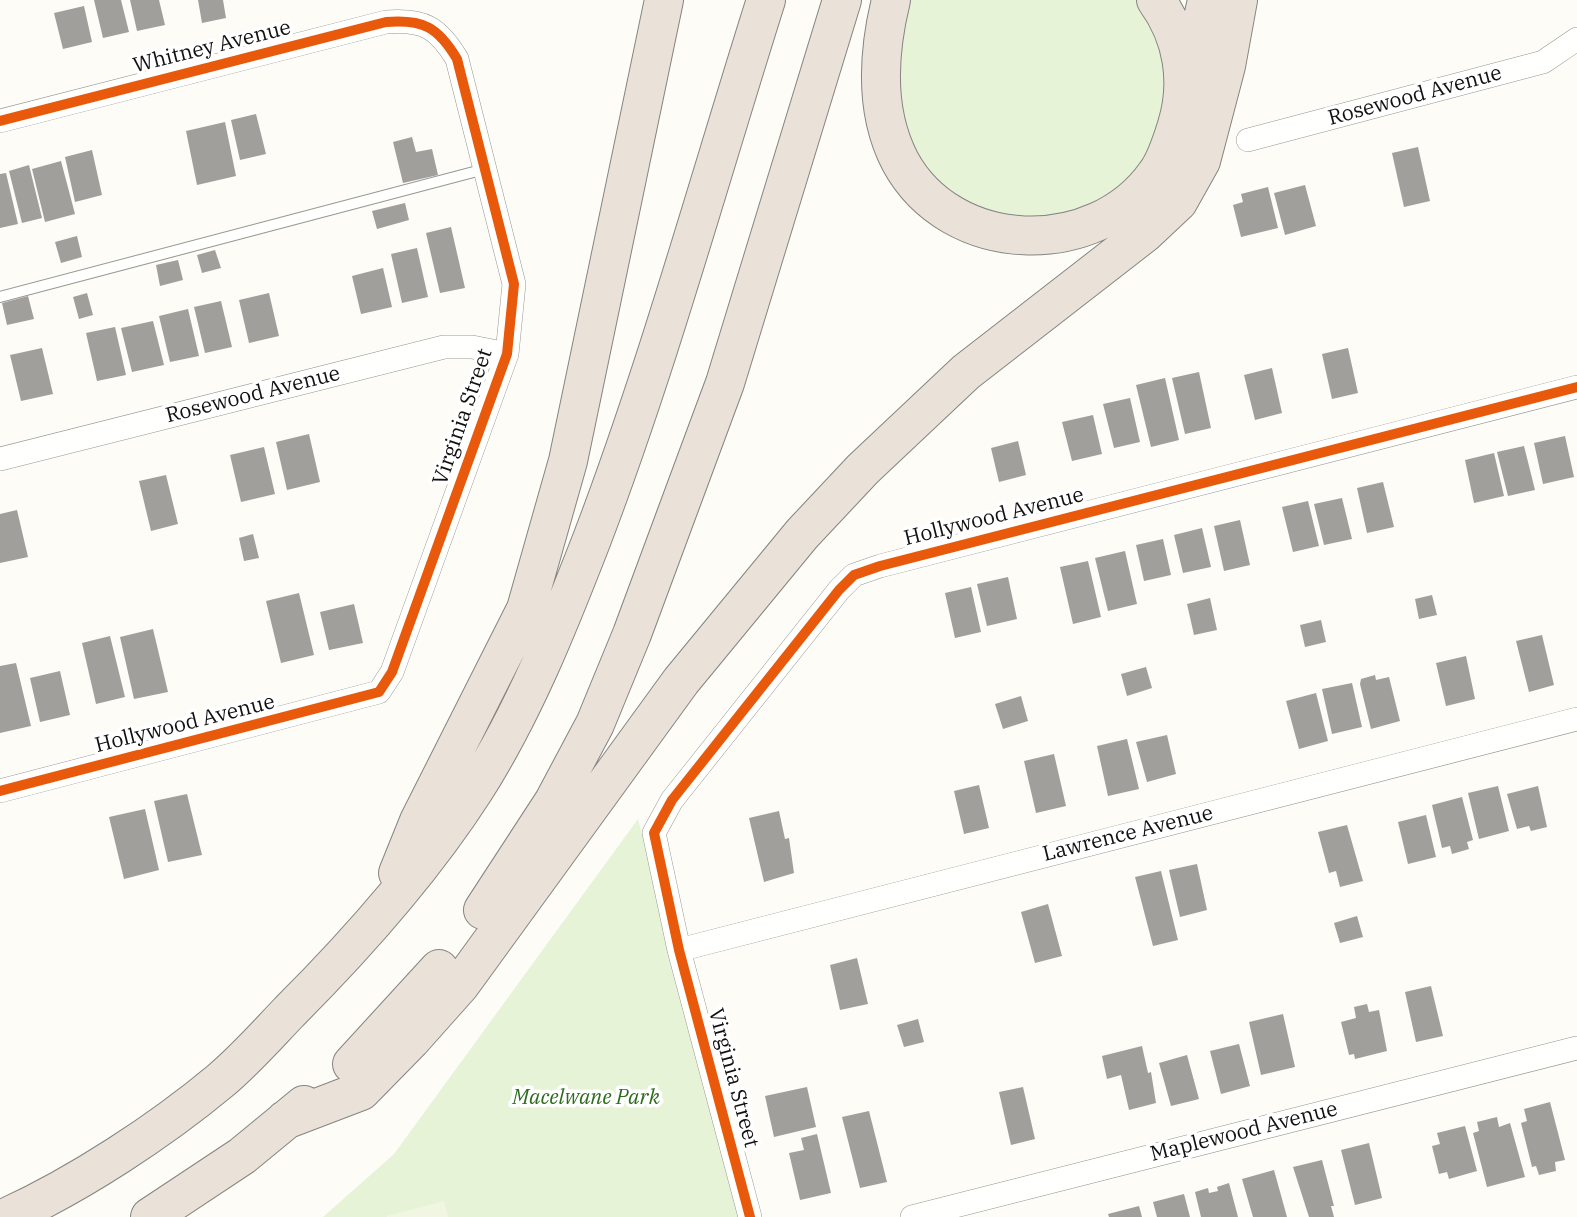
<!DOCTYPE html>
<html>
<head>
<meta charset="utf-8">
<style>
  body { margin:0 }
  canvas { display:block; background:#fdfcf7 }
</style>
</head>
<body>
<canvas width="1577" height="1217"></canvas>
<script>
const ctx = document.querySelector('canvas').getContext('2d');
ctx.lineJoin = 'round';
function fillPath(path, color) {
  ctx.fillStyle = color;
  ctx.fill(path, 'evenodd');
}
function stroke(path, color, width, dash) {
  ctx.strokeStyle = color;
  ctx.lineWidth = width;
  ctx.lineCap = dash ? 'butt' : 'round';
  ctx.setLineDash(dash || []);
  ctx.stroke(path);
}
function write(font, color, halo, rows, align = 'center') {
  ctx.font = font + ' "IBM Plex Serif",serif';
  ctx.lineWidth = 7;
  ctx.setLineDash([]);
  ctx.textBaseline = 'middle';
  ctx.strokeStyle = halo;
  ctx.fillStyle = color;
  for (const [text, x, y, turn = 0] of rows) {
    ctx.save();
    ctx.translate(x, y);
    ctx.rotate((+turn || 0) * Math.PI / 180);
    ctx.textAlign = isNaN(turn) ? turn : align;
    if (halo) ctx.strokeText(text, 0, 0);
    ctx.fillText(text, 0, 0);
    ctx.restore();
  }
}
fillPath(new Path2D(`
  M910 0H1139L1147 10 1171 83 1146 168 1091 213 1005 226 931 184 894 121 895 35 904 30Z
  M638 819 740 1217H323L394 1154Z`), '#e7f3d7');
fillPath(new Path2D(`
  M444 1201 448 1217H387V1216Z`), '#f0f6e1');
fillPath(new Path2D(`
  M94 0H121L129 32 103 38Z
  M130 0H159L165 25 137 31Z
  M198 0H223L226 18 202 23Z
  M84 6 92 42 63 49 54 13Z
  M256 114 266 154 240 160 231 120Z
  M225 122 236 176 197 185 186 131Z
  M412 137 416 152 432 149 438 175 403 183 393 142Z
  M1418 147 1430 201 1404 207 1392 153Z
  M92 150 102 195 75 202 65 157Z
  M61 161 75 214 45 222 32 169Z
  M29 165 42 218 22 223 9 171Z
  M6 173 18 224 0 228V174Z
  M1305 185 1316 226 1285 235 1274 193Z
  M1268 187 1278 228 1241 237 1233 205 1243 202 1241 194Z
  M405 203 409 220 377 229 372 211Z
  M451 227 465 288 440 293 426 233Z
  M77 236 82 257 61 263 55 242Z
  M417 248 428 297 402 303 391 254Z
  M215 250 221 268 202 273 197 255Z
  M178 260 183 280 160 286 156 265Z
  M383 268 392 307 361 314 352 276Z
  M87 293 93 315 79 319 73 297Z
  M269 293 279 336 249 343 239 300Z
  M28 296 34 319 7 325 2 303Z
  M221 301 232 347 205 353 194 307Z
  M188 309 199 356 170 362 159 316Z
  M153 321 164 365 132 372 121 328Z
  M115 327 126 375 97 381 86 333Z
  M42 348 53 394 21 401 10 355Z
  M1348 348 1358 393 1332 399 1322 354Z
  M1272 368 1282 413 1255 420 1244 375Z
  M1199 372 1211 428 1185 434 1172 378Z
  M1165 378 1179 440 1151 447 1136 385Z
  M1130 398 1140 442 1114 448 1103 404Z
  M1093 415 1102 454 1072 461 1062 422Z
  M309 434 320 482 287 490 276 442Z
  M1565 436 1574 477 1543 484 1534 443Z
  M1018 441 1026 475 999 482 991 448Z
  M1524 446 1535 490 1508 496 1497 452Z
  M264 447 275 494 241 502 230 455Z
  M1494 453 1504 496 1474 503 1465 460Z
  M166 475 178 524 151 531 139 481Z
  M1383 482 1394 527 1367 533 1357 488Z
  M1342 498 1352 539 1324 545 1314 504Z
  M1308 501 1319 546 1293 552 1282 507Z
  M17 510 28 557 0 563V514Z
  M1240 520 1250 565 1224 571 1214 526Z
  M1202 528 1211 567 1183 573 1174 535Z
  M253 534 259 558 244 561 239 538Z
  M1163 539 1171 575 1144 581 1136 545Z
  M1125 551 1137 604 1108 611 1095 558Z
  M1088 561 1101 617 1073 624 1060 567Z
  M1008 577 1017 619 987 626 977 584Z
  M971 587 981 632 955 638 945 593Z
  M299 593 314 655 281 663 266 601Z
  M1432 595 1437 615 1419 619 1415 599Z
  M1210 598 1217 630 1194 635 1187 604Z
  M354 604 363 643 329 650 320 612Z
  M1321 620 1326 642 1305 647 1300 625Z
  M153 629 168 692 134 699 120 637Z
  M1542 635 1554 685 1529 692 1516 641Z
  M110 636 125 697 96 704 82 643Z
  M1466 656 1475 699 1446 706 1436 663Z
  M16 663 31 726 0 733V666Z
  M1146 667 1152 688 1127 696 1121 674Z
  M60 671 70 715 40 722 30 678Z
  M1375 675 1376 680 1389 677 1400 721 1371 729 1360 684 1361 679Z
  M1352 683 1362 727 1332 734 1322 689Z
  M1316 693 1328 741 1299 749 1286 701Z
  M1021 696 1028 721 1003 729 995 704Z
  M1167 735 1176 774 1147 782 1136 742Z
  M1127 739 1139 789 1108 796 1097 746Z
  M1054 754 1066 806 1036 813 1024 761Z
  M979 785 989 828 964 834 954 791Z
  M1498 786 1509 831 1479 839 1468 793Z
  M1538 786 1547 827 1531 831 1529 826 1517 829 1507 794Z
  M187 794 202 855 168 862 154 801Z
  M1462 797 1473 840 1467 842 1469 849 1452 854 1450 846 1442 848 1432 805Z
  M145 809 159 870 124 879 109 817Z
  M779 811 785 839 789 838 794 873 764 882 749 818Z
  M1426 815 1436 857 1408 864 1398 822Z
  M1347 825 1363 881 1340 887 1336 871 1329 873 1318 832Z
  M1197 864 1207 910 1180 917 1169 870Z
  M1161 871 1178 940 1153 946 1135 877Z
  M1048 904 1062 956 1035 963 1021 912Z
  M1357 916 1363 937 1340 943 1334 923Z
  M857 958 868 1004 840 1010 830 965Z
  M1431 986 1443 1036 1416 1042 1405 992Z
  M1367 1004 1369 1012 1379 1010 1387 1051 1355 1059 1354 1054 1349 1055 1341 1022 1356 1018 1354 1007Z
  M1283 1014 1295 1067 1261 1075 1249 1022Z
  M918 1019 924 1042 904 1047 897 1025Z
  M1239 1044 1250 1086 1221 1094 1210 1051Z
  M1142 1046 1148 1073 1151 1072 1156 1103 1129 1110 1121 1075 1107 1079 1102 1056Z
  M1187 1055 1199 1099 1171 1106 1159 1063Z
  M807 1087 816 1127 774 1137 765 1096Z
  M1023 1087 1035 1139 1011 1145 999 1092Z
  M1550 1102 1565 1160 1555 1162 1556 1171 1539 1175 1536 1166 1532 1167 1521 1123 1527 1121 1524 1109Z
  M869 1111 887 1182 860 1188 842 1117Z
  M1497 1117 1499 1127 1510 1123 1525 1177 1487 1187 1473 1133 1479 1131 1477 1122Z
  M1465 1126 1477 1171 1449 1179 1447 1172 1439 1174 1432 1146 1440 1144 1437 1133Z
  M817 1134 831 1193 800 1200 789 1153 804 1150 801 1138Z
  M1369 1143 1382 1198 1355 1205 1341 1150Z
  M1322 1160 1334 1206H1331L1334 1217H1309L1293 1167Z
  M1274 1170 1287 1217H1253L1242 1179Z
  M1229 1183 1238 1217H1201L1195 1192 1208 1188 1209 1193 1218 1191 1217 1187Z
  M1184 1194 1190 1217H1157L1153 1202Z
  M1139 1206 1142 1217H1109L1108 1214Z`), '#a19f9c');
const service = new Path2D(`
  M0 297 485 169`);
const minor = new Path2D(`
  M0 121 386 22C423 19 438 27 457 59L514 284 507 354 392 672 379 692 0 791
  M1248 140 1543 62 1577 39
  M0 459 444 347H472L507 354
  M679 950 1577 719
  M750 1217 679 950 654 833 672 800 839 590 854 575 880 566 1577 387
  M912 1217 1577 1048`);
const motorway = new Path2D(`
  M891 0C878 53 874 111 900 161 951 256 1095 260 1156 174 1166 161 1172 141 1177 125 1190 82 1183 37 1156 0
  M1190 77 1207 0
  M398 873 419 821 526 609 568 461 664 0
  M483 910 554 801 595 724 632 634 725 383 842 0
  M352 1064 439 969
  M285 1120 361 1091 411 1040 460 985 681 681 802 534 863 469 966 372 1145 233 1178 202 1201 161 1226 66 1238 0
  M7 1217C79 1184 160 1131 220 1081 245 1060 267 1035 289 1012 357 944 423 870 475 789 524 712 559 624 592 539 659 363 709 180 766 0
  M150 1217 242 1156 304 1105`);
stroke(service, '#979795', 12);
stroke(minor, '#979795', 24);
stroke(motorway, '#858482', 40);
stroke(service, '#fffffe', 10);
stroke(minor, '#fffffe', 23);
stroke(motorway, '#eae1d8', 38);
stroke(new Path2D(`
  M0 121 386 22C423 19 438 27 457 59L514 284 507 354 392 672 379 692 0 791
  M750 1217 679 950 654 833 672 800 839 590 854 575 880 566 1577 387`), '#e8590c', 10);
write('21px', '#111', '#fff', [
  ["Whitney Avenue",212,47,-14],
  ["Rosewood Avenue",1415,96,-15],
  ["Rosewood Avenue",253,395,-14],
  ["Virginia Street",463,417,-71],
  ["Hollywood Avenue",994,517,-14],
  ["Hollywood Avenue",185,724,-14],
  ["Lawrence Avenue",1128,834,-14],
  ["Virginia Street",733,1078,75],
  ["Maplewood Avenue",1244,1132,-14]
]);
write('italic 21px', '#2f6b1f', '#fff', [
  ["Macelwane Park",586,1098]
]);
</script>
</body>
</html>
